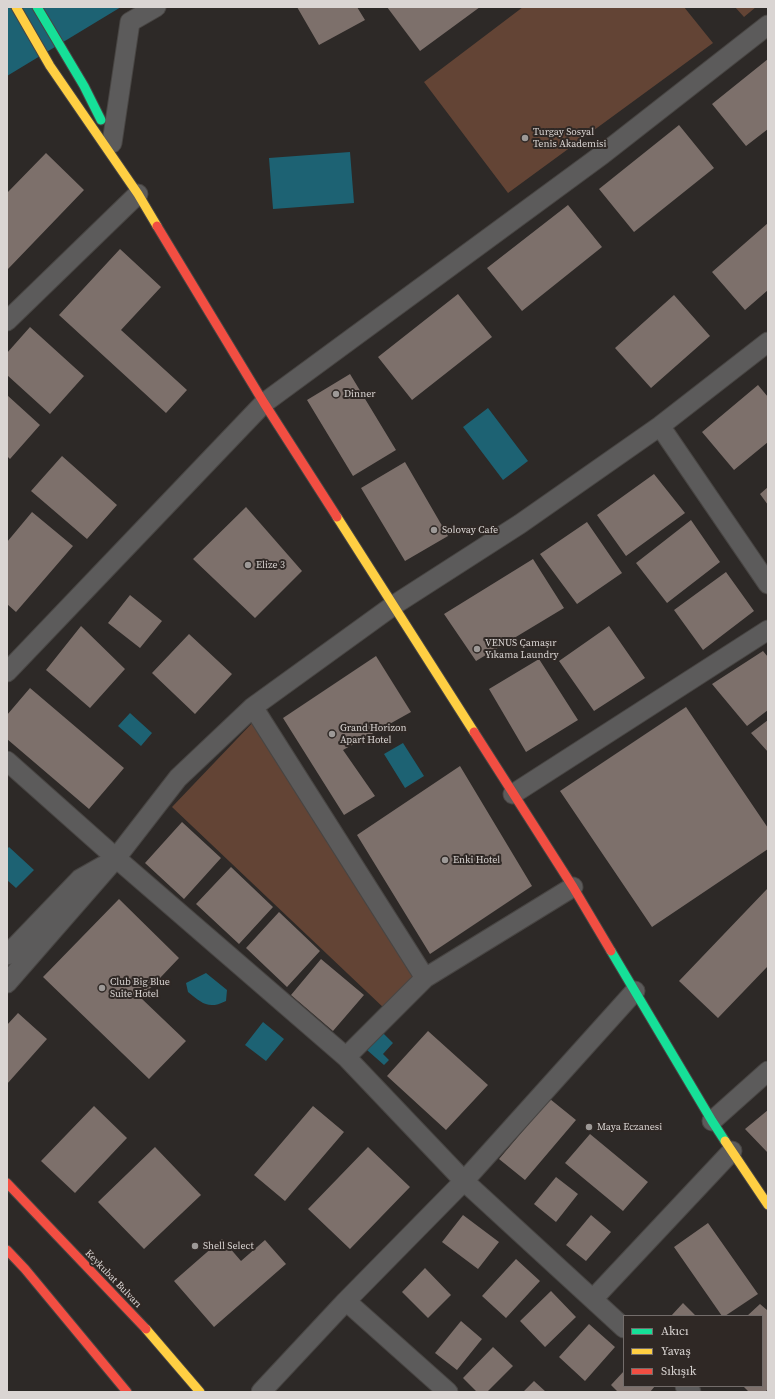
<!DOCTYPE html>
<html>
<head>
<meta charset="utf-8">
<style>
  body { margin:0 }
  #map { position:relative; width:775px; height:1399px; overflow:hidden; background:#2d2927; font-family:"Source Serif 4",serif }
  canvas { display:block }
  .frame { position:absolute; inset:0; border:8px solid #dad5d3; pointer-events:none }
  .legend { position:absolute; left:623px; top:1315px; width:140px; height:72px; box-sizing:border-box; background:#2f2825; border:1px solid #736d6b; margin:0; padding:5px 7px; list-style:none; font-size:12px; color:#dad5d3 }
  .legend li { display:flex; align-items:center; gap:8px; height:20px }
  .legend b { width:20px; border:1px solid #736d6b }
</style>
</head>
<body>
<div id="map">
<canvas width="775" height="1399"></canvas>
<div class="frame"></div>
<ul class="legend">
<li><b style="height:5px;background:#16e098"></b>Akıcı</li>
<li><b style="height:5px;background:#ffcf43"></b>Yavaş</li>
<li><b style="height:5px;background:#f24e42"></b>Sıkışık</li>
</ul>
</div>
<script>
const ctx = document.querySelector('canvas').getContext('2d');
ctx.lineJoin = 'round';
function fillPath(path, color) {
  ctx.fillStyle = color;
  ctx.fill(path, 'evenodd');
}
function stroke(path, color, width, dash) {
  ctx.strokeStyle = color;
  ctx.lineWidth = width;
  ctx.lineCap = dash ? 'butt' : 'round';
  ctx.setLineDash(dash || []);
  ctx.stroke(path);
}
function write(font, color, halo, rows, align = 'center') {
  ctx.font = font + ' "Source Serif 4",serif';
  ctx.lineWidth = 4;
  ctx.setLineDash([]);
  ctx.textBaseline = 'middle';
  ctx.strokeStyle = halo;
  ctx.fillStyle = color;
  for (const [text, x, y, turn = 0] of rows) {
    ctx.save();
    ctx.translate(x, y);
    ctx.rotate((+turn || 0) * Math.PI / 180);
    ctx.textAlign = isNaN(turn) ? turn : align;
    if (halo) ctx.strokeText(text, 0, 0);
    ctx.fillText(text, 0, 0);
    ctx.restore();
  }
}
fillPath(new Path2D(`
  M523 7H684L713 43 508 193 424 82Z
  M735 7H756L744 17Z
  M256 719 418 977 386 1010 172 807Z`), '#634435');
fillPath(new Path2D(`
  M7 7H121L7 76Z
  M350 152 354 203 273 209 269 158Z
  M488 408 528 461 503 480 463 427Z
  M130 713 152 733 141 746 118 726Z
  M403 743 424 776 405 788 384 754Z
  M9 847 34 870 16 888 7 880V849Z
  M206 973 227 990 226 1001C208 1010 202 1003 188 992L186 983Z
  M263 1022 284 1039 266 1061 245 1045Z
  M383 1033 393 1043 383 1054 389 1060 384 1065 367 1050Z`), '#1d6273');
fillPath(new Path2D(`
  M297 7H357L365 20 319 45Z
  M387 7H480L420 51Z
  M768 59V129L746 146 712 104Z
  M679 125 714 168 634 232 599 189Z
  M46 153 84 190 8 269 7 193Z
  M568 205 602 247 522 311 487 268Z
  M768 223V290L745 310 712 272Z
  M120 249 161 287 121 330 187 390 166 413 59 315Z
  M458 294 492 337 412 400 378 357Z
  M674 295 710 336 651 388 615 348Z
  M30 327 84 376 50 414 7 375V353Z
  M350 374 396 450 353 476 307 400Z
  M758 385 768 397V442L734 470 702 432Z
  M7 395 40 425 10 459 7 456Z
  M62 456 117 505 87 539 31 491Z
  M405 462 448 536 405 561 361 488Z
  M654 474 685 513 626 556 597 515Z
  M768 487V505L760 494Z
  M246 507 302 571 255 618 193 559Z
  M32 512 73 546 16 612 7 604V542Z
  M691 520 720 562 667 603 636 563Z
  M587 522 622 573 577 604 540 554Z
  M533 559 564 608 476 661 444 614Z
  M726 572 754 611 703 650 674 610Z
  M130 595 162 621 140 648 108 623Z
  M81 626 125 669 90 708 46 670Z
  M609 626 645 678 594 711 559 661Z
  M189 634 232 674 195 714 152 673Z
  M763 651 768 657V710L747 726 712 684Z
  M376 656 411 712 343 750 375 796 344 815 283 718Z
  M539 659 578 720 526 752 489 689Z
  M30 688 124 768 89 809 7 739V715Z
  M686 707 768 828V849L652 927 560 791Z
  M768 720V752L751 733Z
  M460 766 532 886 430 954 357 835Z
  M182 822 221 858 184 899 145 863Z
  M231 867 273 907 239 944 196 904Z
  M768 888V966L718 1018 679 981Z
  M119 899 179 958 141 998 186 1041 149 1079 43 977Z
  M279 912 320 951 287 987 246 948Z
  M321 959 364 995 333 1031 291 995Z
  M18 1013 47 1039 7 1084V1025Z
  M428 1031 488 1085 446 1130 387 1076Z
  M550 1099 576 1120 525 1180 499 1159Z
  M94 1106 127 1138 75 1193 41 1161Z
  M313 1106 344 1132 285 1201 254 1175Z
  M768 1110V1153L745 1129Z
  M590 1134 648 1182 623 1211 565 1163Z
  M155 1147 201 1195 144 1249 98 1202Z
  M368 1147 410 1187 350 1249 308 1209Z
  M556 1177 578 1194 556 1222 534 1204Z
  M463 1215 499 1242 478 1269 442 1242Z
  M591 1215 611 1232 586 1261 566 1245Z
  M708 1223 758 1294 725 1316H722L674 1247Z
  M222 1239 241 1261 265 1240 286 1264 214 1327 174 1281Z
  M516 1259 540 1281 506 1318 482 1296Z
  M425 1268 451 1295 428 1318 402 1292Z
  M551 1291 576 1317 545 1347 520 1321Z
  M683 1303 696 1316H671Z
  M760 1304 767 1310 768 1309V1389L765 1392H749L743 1386H762V1316H747Z
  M461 1321 482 1339 457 1370 435 1353Z
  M589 1324 615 1347 585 1381 559 1357Z
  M493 1347 513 1366 487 1392H477L463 1378Z
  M624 1371V1386H655L650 1392H618L611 1385Z
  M534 1381 546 1392H523Z`), '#7d706b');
const street = new Path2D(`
  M112 143 130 22 156 7
  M7 321 138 194
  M660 426 768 584
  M7 672 264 403 603 154 768 25
  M253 707 425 978
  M7 761 116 858 346 1057 464 1181 624 1328
  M513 794 768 630
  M7 955 80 879 103 866
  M7 983 116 858 178 778 253 707 394 605 520 524 660 426 768 342
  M346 1057 425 978 573 887
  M712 1121 768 1071
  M593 1299 732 1151
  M346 1301 448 1392
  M685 1386 691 1392
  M261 1392 346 1301 464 1181 635 991`);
const fast = new Path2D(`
  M37 7 84 86 101 120
  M611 951 712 1121 725 1141`);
const slow = new Path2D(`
  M16 7 50 66 138 194 157 226
  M337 517 474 732
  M725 1141 768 1205
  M146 1329 200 1392`);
const jam = new Path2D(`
  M157 226 264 403 337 517
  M474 732 573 887 611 951
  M7 1183 146 1329
  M7 1250 25 1269 127 1392`);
stroke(street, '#484543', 21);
stroke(fast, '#484543', 11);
stroke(slow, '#484543', 11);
stroke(jam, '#484543', 11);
stroke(street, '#5c5b5b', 19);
stroke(fast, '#16e098', 9);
stroke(slow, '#ffcf43', 9);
stroke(jam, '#f24e42', 9);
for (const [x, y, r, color] of [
  [525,138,4,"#9d9997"],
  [336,394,4,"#9d9997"],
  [434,530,4,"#9d9997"],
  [248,565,4,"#9d9997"],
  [477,649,4,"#9d9997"],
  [332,734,4,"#9d9997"],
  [445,860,4,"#9d9997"],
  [102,988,4,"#9d9997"],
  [589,1127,4,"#9d9997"],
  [195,1246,4,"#9d9997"]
]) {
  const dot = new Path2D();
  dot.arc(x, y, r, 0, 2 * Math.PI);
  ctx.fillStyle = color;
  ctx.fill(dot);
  stroke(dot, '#2f2825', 1.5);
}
write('10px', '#dad5d3', '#2f2825', [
  ["Turgay Sosyal",533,132],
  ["Tenis Akademisi",533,144],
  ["Dinner",344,394],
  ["Solovay Cafe",442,530],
  ["Elize 3",256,565],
  ["VENUS Çamaşır",485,643],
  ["Yıkama Laundry",485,655],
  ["Grand Horizon",340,728],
  ["Apart Hotel",340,740],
  ["Enki Hotel",453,860],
  ["Club Big Blue",110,982],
  ["Suite Hotel",110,994],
  ["Maya Eczanesi",597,1127],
  ["Shell Select",203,1246]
], 'left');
write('10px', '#dad5d3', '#2f2825', [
  ["Keykubat Bulvarı",113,1279,46]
]);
</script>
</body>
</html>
